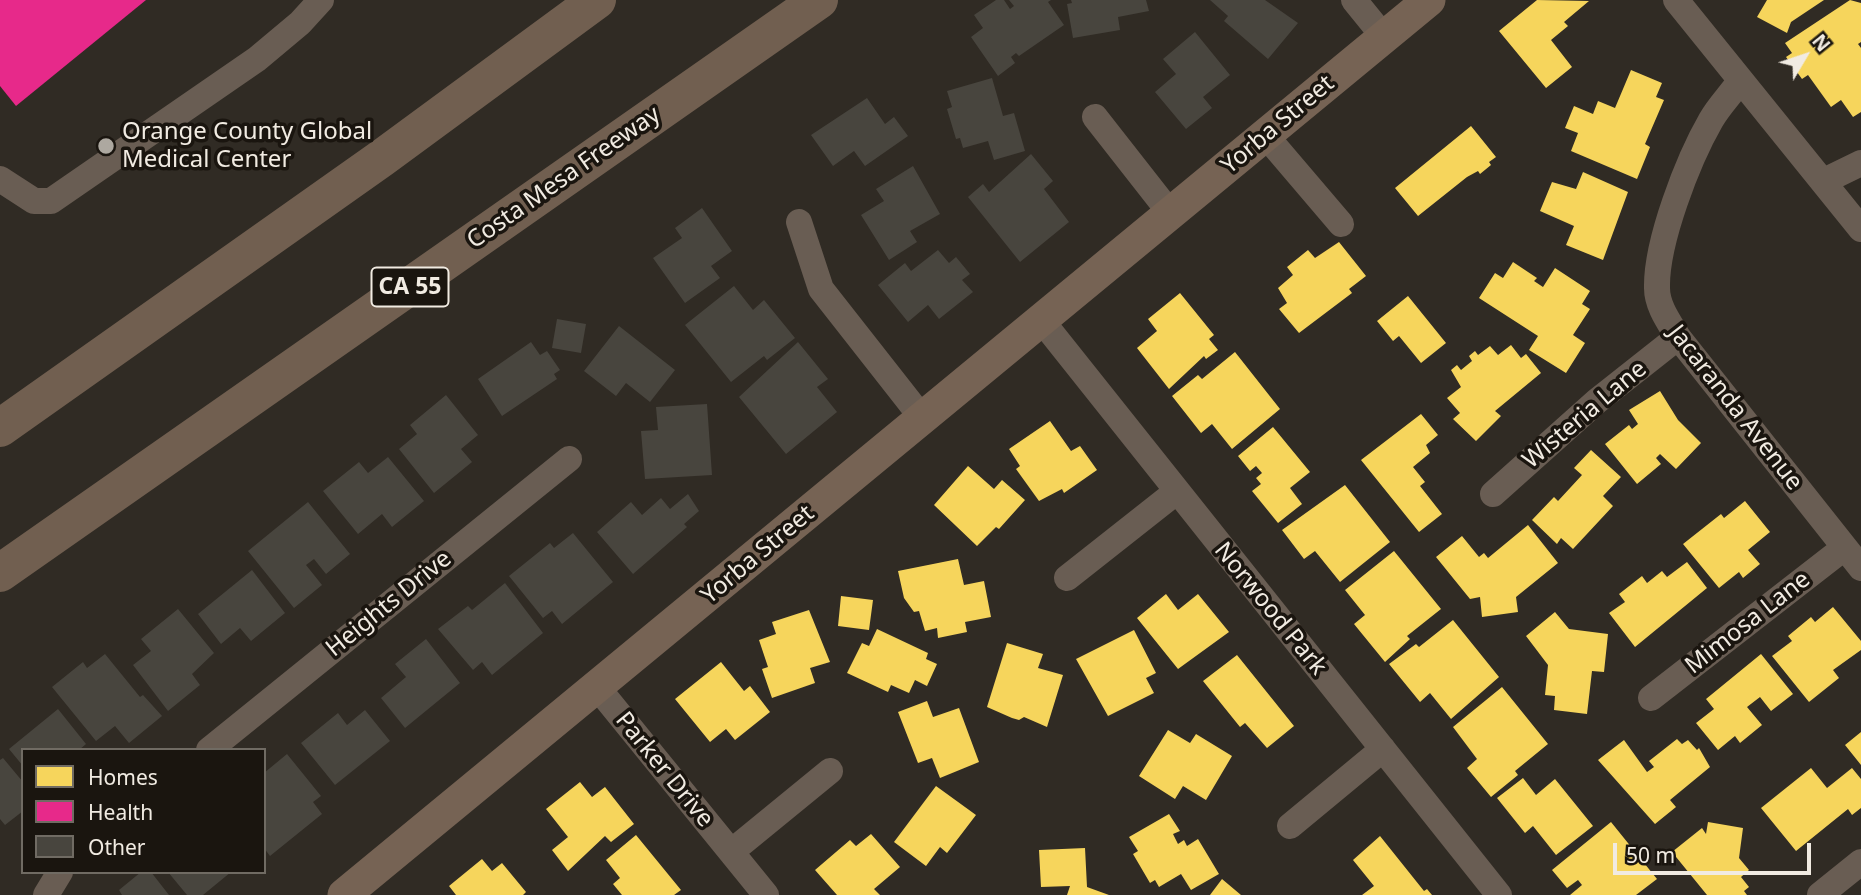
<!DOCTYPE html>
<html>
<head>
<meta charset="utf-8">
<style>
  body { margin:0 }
  #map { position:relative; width:1861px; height:895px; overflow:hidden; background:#302b24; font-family:"Noto Sans",sans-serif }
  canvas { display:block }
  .legend { position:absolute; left:21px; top:748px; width:245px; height:126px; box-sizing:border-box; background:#1a150f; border:2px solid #706b63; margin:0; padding:9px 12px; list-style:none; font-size:21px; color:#f1ebe2 }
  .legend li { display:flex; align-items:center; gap:14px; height:35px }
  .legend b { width:35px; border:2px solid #706b63 }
  .north { position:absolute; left:1770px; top:21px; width:70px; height:70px; -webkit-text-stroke:5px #1a150f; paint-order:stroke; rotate:51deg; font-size:19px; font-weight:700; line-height:28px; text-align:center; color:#f1ebe2 }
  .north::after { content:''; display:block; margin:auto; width:24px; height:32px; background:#f1ebe2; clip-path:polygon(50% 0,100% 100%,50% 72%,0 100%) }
  .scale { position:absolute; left:1613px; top:843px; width:198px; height:32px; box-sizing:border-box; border:4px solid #f1ebe2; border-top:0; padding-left:9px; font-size:21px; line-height:24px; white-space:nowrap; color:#f1ebe2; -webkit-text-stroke:5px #1a150f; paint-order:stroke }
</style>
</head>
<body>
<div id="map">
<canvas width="1861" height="895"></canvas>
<ul class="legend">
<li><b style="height:19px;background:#f6d55c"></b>Homes</li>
<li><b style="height:19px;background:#e7298a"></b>Health</li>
<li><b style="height:19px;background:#48453e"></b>Other</li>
</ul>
<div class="north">N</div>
<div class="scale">50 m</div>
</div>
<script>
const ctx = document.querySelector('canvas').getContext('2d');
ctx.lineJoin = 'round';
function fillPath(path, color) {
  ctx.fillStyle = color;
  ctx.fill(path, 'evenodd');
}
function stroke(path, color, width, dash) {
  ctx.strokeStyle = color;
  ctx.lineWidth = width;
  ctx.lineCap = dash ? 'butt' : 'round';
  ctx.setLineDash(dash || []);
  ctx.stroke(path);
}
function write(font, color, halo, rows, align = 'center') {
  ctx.font = font + ' "Noto Sans",sans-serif';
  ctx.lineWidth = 7;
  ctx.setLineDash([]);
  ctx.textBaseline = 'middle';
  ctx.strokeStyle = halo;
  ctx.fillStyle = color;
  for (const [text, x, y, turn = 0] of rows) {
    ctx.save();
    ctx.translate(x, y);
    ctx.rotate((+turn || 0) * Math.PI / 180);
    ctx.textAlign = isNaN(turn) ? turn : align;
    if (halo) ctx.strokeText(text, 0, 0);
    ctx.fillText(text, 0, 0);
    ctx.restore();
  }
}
fillPath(new Path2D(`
  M1537 0 1589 1 1564 22 1568 26 1551 40 1572 67 1546 88 1499 31Z
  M1767 0H1824L1791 22 1787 33 1757 17Z
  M1850 0 1861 3V42L1858 44 1861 48V112L1853 117 1841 100 1831 107 1808 75 1802 79 1786 57 1792 53 1785 43Z
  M1631 70 1662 83 1656 97 1664 100 1645 144 1650 147 1637 179 1571 151 1578 133 1565 128 1574 106 1593 114 1598 101 1615 108Z
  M1471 126 1496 157 1489 162 1491 165 1480 174 1478 171 1467 177 1418 216 1395 188Z
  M1583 172 1628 192 1603 260 1566 245 1574 226 1540 211 1552 182 1576 189Z
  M1339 242 1366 276 1349 289 1352 293 1299 333 1279 309 1287 303 1278 288 1293 275 1287 267 1308 250 1315 258Z
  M1513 262 1537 278 1534 281 1543 287 1555 268 1590 291 1582 304 1590 309 1573 335 1585 343 1566 373 1529 350 1538 336 1479 298 1495 273 1503 278Z
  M1180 293 1214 335 1209 339 1218 350 1206 359 1204 356 1169 389 1137 348 1157 331 1148 319Z
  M1408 296 1446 343 1421 363 1399 336 1393 341 1377 321Z
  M1511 345 1521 358 1526 354 1541 373 1495 411 1501 416 1476 441 1453 419 1460 413 1447 398 1461 387 1451 370 1457 365 1461 370 1472 361 1469 356 1475 351 1478 355 1490 346 1498 355Z
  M1235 352 1280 409 1232 449 1212 424 1201 433 1172 396 1198 375 1202 379Z
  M1660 391 1678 420 1701 443 1676 469 1660 454 1656 458 1661 464 1637 484 1605 444 1629 425 1632 429 1638 424 1629 410Z
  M1421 414 1438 435 1426 445 1430 453 1413 467 1425 482 1420 486 1442 514 1419 532 1361 460Z
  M1050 421 1071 451 1080 446 1097 470 1064 493 1062 489 1039 501 1016 469 1020 466 1009 449Z
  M1273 427 1310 472 1290 488 1302 504 1278 523 1252 491 1261 484 1256 478 1262 473 1256 466 1250 471 1238 456Z
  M1591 450 1621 477 1603 496 1613 506 1573 549 1561 538 1557 544 1532 520 1554 497 1558 501 1582 475 1574 468Z
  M968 466 994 489 1002 480 1025 500 999 529 996 527 977 546 934 505Z
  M1345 485 1390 542 1340 582 1315 551 1304 559 1282 530Z
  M1745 501 1770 532 1748 550 1760 564 1743 578 1739 572 1719 588 1683 544 1721 514 1724 518Z
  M1528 525 1558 563 1516 597 1518 612 1482 617 1480 597 1470 599 1436 557 1462 536 1479 557 1484 553 1488 558Z
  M1394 551 1441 609 1407 636 1410 639 1385 662 1354 624 1365 615 1345 590Z
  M958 559 964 585 984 581 991 617 965 622 967 632 938 638 937 628 925 631 919 611 914 612 904 598 898 571Z
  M1687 562 1707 588 1635 647 1609 613 1625 602 1619 594 1642 576 1647 583 1662 571 1667 577Z
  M1166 594 1178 610 1198 594 1229 632 1178 669 1137 618Z
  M841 596 873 600 869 630 838 626Z
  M1833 607 1861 641V650L1833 670 1839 678 1809 702 1772 656 1792 641 1788 636 1811 617 1815 622Z
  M809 610 830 662 810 668 815 683 772 698 762 669 768 667 759 640 776 634 772 622Z
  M1555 612 1569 629 1608 634 1604 672 1592 671 1587 714 1554 710 1555 696 1545 695 1548 665 1526 636Z
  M1453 620 1499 677 1451 719 1430 693 1420 702 1389 664 1416 644 1419 647Z
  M877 629 928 653 926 659 937 664 927 686 915 680 909 693 891 685 888 692 847 673 862 643 869 646Z
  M1134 630 1156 673 1146 678 1154 693 1108 716 1076 659Z
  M1007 643 1043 654 1038 668 1063 675 1047 727 1024 717 1019 720 1012 718 987 707Z
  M1761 654 1793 694 1771 711 1760 697 1747 707 1762 725 1740 743 1735 736 1718 750 1696 723 1714 709 1706 699Z
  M1237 655 1294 726 1267 748 1245 723 1240 727 1203 681Z
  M721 662 744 691 750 686 770 712 735 740 726 729 710 742 675 699Z
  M1502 687 1548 744 1515 771 1518 775 1491 797 1467 768 1477 759 1453 727Z
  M927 701 933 717 959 708 979 762 940 778 932 758 918 763 898 712Z
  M1168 730 1190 743 1196 734 1232 756 1206 800 1183 786 1175 799 1139 776Z
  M1861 732V765L1845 745Z
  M1677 739 1682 744 1688 740 1697 750 1699 748 1710 767 1670 800 1676 807 1655 824 1598 760 1624 740 1647 772 1654 767 1649 761Z
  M1811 768 1827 788 1852 768 1861 779V808L1852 815 1848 809 1796 851 1761 808Z
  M1523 778 1536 795 1555 779 1593 826 1556 855 1533 826 1525 833 1497 798Z
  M580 782 592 797 605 787 634 824 611 842 605 836 568 871 552 850 568 837 546 809Z
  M936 786 976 815 947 853 940 847 926 866 894 842Z
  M1169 814 1180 831 1173 834 1178 844 1184 840 1187 846 1198 839 1219 874 1191 890 1181 874 1159 887 1155 880 1150 883 1133 854 1138 851 1129 837Z
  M1611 822 1657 879 1636 895H1570L1582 885 1578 880 1567 888 1552 870Z
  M1708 822 1743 828 1739 858 1749 870 1741 877 1749 887 1744 891 1747 895H1707L1672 852 1702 828 1706 834Z
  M871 834 900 867 874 889 880 895H837L815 870 850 840 856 846Z
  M636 835 681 890 674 895H622L613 884 620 878 606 860Z
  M1380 836 1424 891 1427 889 1432 895H1362L1374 886 1353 860Z
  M1085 848 1087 887 1109 895H1067L1070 886 1041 887 1039 850Z
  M482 859 492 871 502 863 526 892 523 895H456L449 886Z
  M1222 879 1241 895H1210Z`), '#f6d55c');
fillPath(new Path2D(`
  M0 0H146L16 106 0 86Z`), '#e7298a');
fillPath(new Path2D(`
  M996 0H1004L1010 9 1014 6 1009 0H1051L1048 2 1064 25 1019 56 1016 53 1011 57 1015 63 998 76 971 37 983 28 974 15Z
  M1071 0H1146L1149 11 1118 17 1120 30 1073 38 1067 4 1072 3Z
  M1210 0H1265L1298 23 1268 59 1224 21 1228 16Z
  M1195 32 1230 75 1203 97 1212 108 1186 129 1155 92 1176 74 1163 59Z
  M992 78 1003 116 1014 113 1025 151 994 160 988 141 963 148 960 138 956 139 947 109 952 107 947 91Z
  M867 98 885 124 894 117 908 136 865 166 854 151 833 166 811 135Z
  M1031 154 1053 181 1044 189 1069 222 1020 262 968 197 983 184 989 192Z
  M913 166 940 214 910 231 917 242 889 260 861 215 884 201 876 189Z
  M702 208 732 251 711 266 720 278 685 303 653 258 682 238 675 228Z
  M938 250 949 263 956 257 970 274 962 280 973 292 939 319 928 305 908 322 878 285 905 263 911 271Z
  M734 286 753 310 764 300 795 338 767 360 764 356 731 382 685 325Z
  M557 319 586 324 581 353 552 348Z
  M619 326 675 370 650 402 626 383 616 396 584 371Z
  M531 342 540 355 547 351 560 370 554 374 557 379 502 416 478 379Z
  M798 342 828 379 817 387 837 412 786 454 739 397Z
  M446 395 478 435 461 449 472 462 434 493 399 449 417 434 410 425Z
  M707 404 712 475 645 479 641 431 658 430 656 407Z
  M388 457 424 501 392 527 382 514 358 534 323 491 359 462 368 473Z
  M688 494 699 511 684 524 687 527 633 574 597 532 631 502 642 515 661 498 670 509Z
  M308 502 350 554 326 574 314 559 306 565 322 585 294 608 248 551Z
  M573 533 613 582 562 624 552 611 543 618 509 576 550 543 554 548Z
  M252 570 285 613 251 641 240 628 221 644 198 614Z
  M505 583 543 633 492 675 482 662 473 670 438 629 468 606 472 610Z
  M178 609 214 653 192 674 200 685 168 711 133 665 151 651 141 639Z
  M426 639 460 683 405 728 381 698 406 677 395 664Z
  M105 654 140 697 143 695 162 716 129 743 115 726 96 741 52 687 83 662 87 668Z
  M58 709 86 744 79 750H23V766L9 749Z
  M365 710 390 741 335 785 301 743 338 713 347 725Z
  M287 754 321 796 313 802 322 814 270 856 264 848V773Z
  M3 758 23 782V811L5 825 0 819V760Z
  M141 872H151L169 895H122L119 890Z
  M168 872H231L203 895H187Z`), '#48453e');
stroke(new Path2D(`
  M1354 0 1384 37
  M1676 0 1861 229
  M1740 81C1731 94 1719 106 1711 120 1688 160 1656 242 1657 288 1657 306 1669 322 1678 337L1861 568
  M1095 117 1171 214
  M1266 136 1341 224
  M0 179 34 201H51L257 59 300 23 321 0
  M1824 181 1861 163
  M799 222 821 289 923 419
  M1042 321 1499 895
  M1493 494 1597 401 1678 337
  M1067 578 1176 492
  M597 687 766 895
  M1651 698 1844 548
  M209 750 569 459
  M1290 826 1383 749
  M731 852 830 771
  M46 895 60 872
  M1820 895 1861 862`), '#695d53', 26);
stroke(new Path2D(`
  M344 895 1429 0`), '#766354', 33);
stroke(new Path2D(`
  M0 428 382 158 597 0
  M0 573 819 0`), '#715f50', 38);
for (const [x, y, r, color] of [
  [106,146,9,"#ada8a0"]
]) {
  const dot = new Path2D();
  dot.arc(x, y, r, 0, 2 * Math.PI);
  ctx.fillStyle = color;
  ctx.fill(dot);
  stroke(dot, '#1a150f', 2.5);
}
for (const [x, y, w] of [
  [410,287,77]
]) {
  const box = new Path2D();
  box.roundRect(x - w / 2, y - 19.5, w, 39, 5);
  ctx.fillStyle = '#1a150f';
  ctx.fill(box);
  stroke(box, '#f1ebe2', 2);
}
write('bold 23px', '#f1ebe2', null, [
  ["CA 55",410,287]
]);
write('24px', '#f1ebe2', '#1a150f', [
  ["Yorba Street",1278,125,-40],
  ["Costa Mesa Freeway",564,178,-35],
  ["Jacaranda Avenue",1735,408,52],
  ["Wisteria Lane",1585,415,-40],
  ["Yorba Street",758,555,-40],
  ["Heights Drive",389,604,-39],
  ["Norwood Park",1270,609,51],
  ["Mimosa Lane",1748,623,-38],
  ["Parker Drive",664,770,51]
]);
write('24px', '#f1ebe2', '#1a150f', [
  ["Orange County Global",122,132],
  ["Medical Center",122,160]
], 'left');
</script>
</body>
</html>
